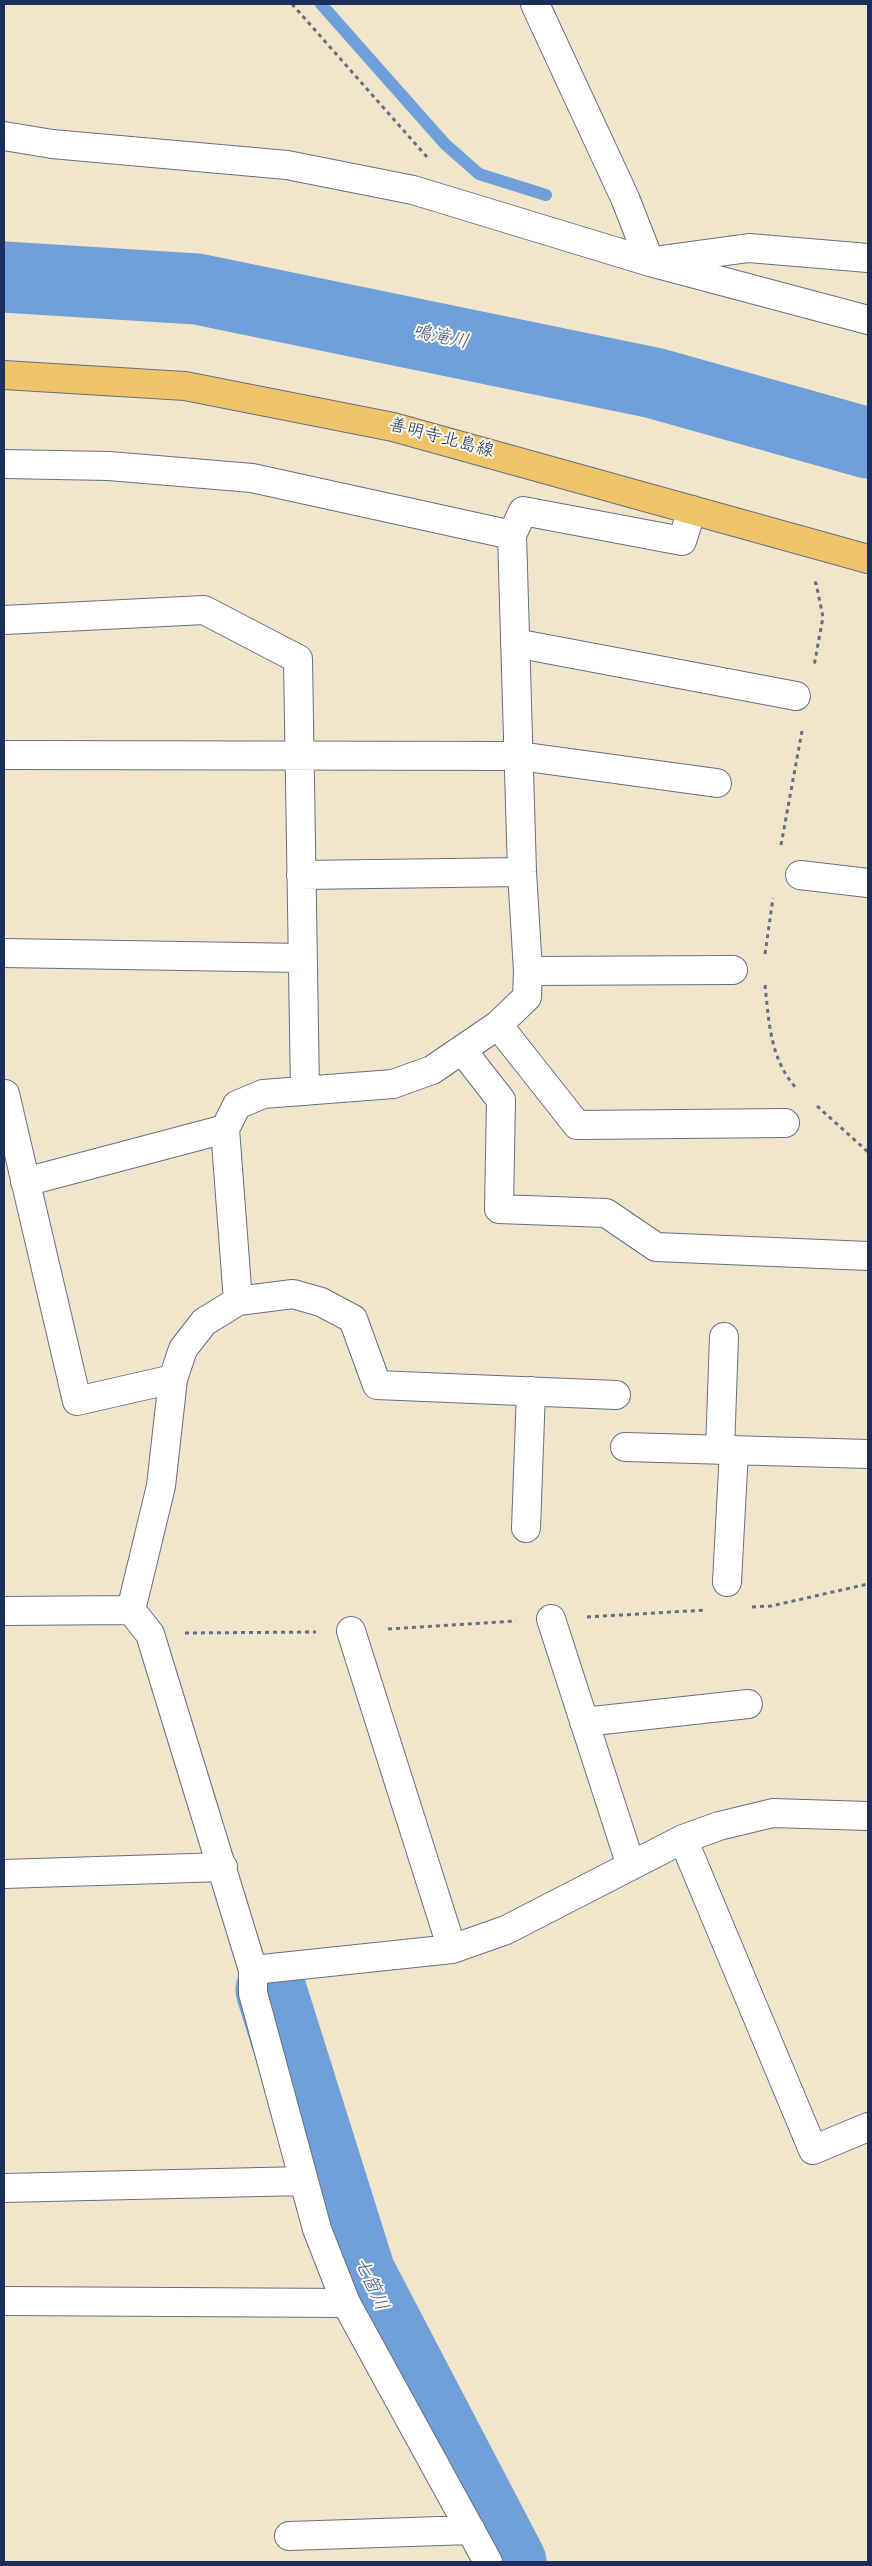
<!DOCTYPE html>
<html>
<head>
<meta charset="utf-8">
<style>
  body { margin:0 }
  #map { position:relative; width:872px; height:2566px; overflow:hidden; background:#f1e6cb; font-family:"Gochi Hand",sans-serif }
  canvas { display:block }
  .frame { position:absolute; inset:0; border:5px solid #1b2f5e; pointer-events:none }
</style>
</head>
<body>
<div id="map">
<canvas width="872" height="2566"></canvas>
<div class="frame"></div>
</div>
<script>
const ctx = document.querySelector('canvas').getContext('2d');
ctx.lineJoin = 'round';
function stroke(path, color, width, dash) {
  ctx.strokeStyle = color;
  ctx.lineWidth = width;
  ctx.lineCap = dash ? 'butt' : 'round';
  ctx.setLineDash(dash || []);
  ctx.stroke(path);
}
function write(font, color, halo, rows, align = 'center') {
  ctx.font = font + ' "Gochi Hand","Klee One",sans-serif';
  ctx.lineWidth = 4;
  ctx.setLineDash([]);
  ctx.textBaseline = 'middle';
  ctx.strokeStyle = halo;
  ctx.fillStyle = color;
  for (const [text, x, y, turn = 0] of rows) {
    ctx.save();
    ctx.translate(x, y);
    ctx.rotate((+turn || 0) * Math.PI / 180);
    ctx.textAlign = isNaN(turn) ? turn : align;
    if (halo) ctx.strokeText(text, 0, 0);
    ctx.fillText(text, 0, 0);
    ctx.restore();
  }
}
stroke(new Path2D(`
  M321 4 445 144 479 174 546 195`), '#6fa0d9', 12);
stroke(new Path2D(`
  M4 277 197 289 654 383 868 443
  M271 1990 360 2273 511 2562`), '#6fa0d9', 71);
const minor = new Path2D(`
  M535 4 625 198 650 262
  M4 136 52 144 287 165 413 190 650 262 868 320
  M661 260 749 248 868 258
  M4 464 109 466 252 478 512 535
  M4 620 204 610 298 659 305 1091
  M515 643 796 696
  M4 755 519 756 717 783
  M301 875 522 872
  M800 875 868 883
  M4 953 302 958
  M528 971 733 970
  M498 1025 577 1125 785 1123
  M462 1050 501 1100 499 1209 606 1213 656 1247 868 1256
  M5 1094 77 1401 173 1379
  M25 1182 225 1129
  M238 1301 225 1129 237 1105 263 1094 393 1084 432 1070 498 1025 527 997 528 971 522 872 512 535 523 511 682 541 692 510
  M625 1447 868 1454
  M720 1450 724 1337
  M526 1528 531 1391
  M727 1582 734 1450
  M131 1610 161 1486 173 1379 183 1349 204 1322 238 1301 293 1294 321 1302 353 1319 377 1385 616 1395
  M4 1611 131 1610 150 1634 253 1970 452 1949 506 1930 683 1839 719 1826 773 1813 868 1816
  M551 1619 631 1866
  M351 1631 452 1949
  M584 1722 748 1704
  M683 1839 813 2150 868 2127
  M4 1874 223 1867
  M253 1970V1993L317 2229 346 2303 488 2562
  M4 2188 304 2181
  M4 2301 346 2303
  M289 2536 471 2530`);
const major = new Path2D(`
  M4 375 185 386 393 427 868 559`);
stroke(minor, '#666f84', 30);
stroke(major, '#666f84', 30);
stroke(new Path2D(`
  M292 4 427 157
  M814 583H816L823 617 814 666
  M781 845 802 731
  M765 954 773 898
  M765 985C769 1022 770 1060 797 1089
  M817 1106 868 1152
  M752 1607 771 1606 868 1584
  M587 1617 706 1610
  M388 1629 516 1621
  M185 1633 316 1632`), '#666f84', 3, [4, 4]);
stroke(minor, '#fff', 28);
stroke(major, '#efc469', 28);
write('18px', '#1b2f5e', '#fbf7ec', [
  ["善明寺北島線",441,440,15]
]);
write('italic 19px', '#385789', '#fbf7ec', [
  ["鳴滝川",440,339,12],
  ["七箇川",369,2285,66]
]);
</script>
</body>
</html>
